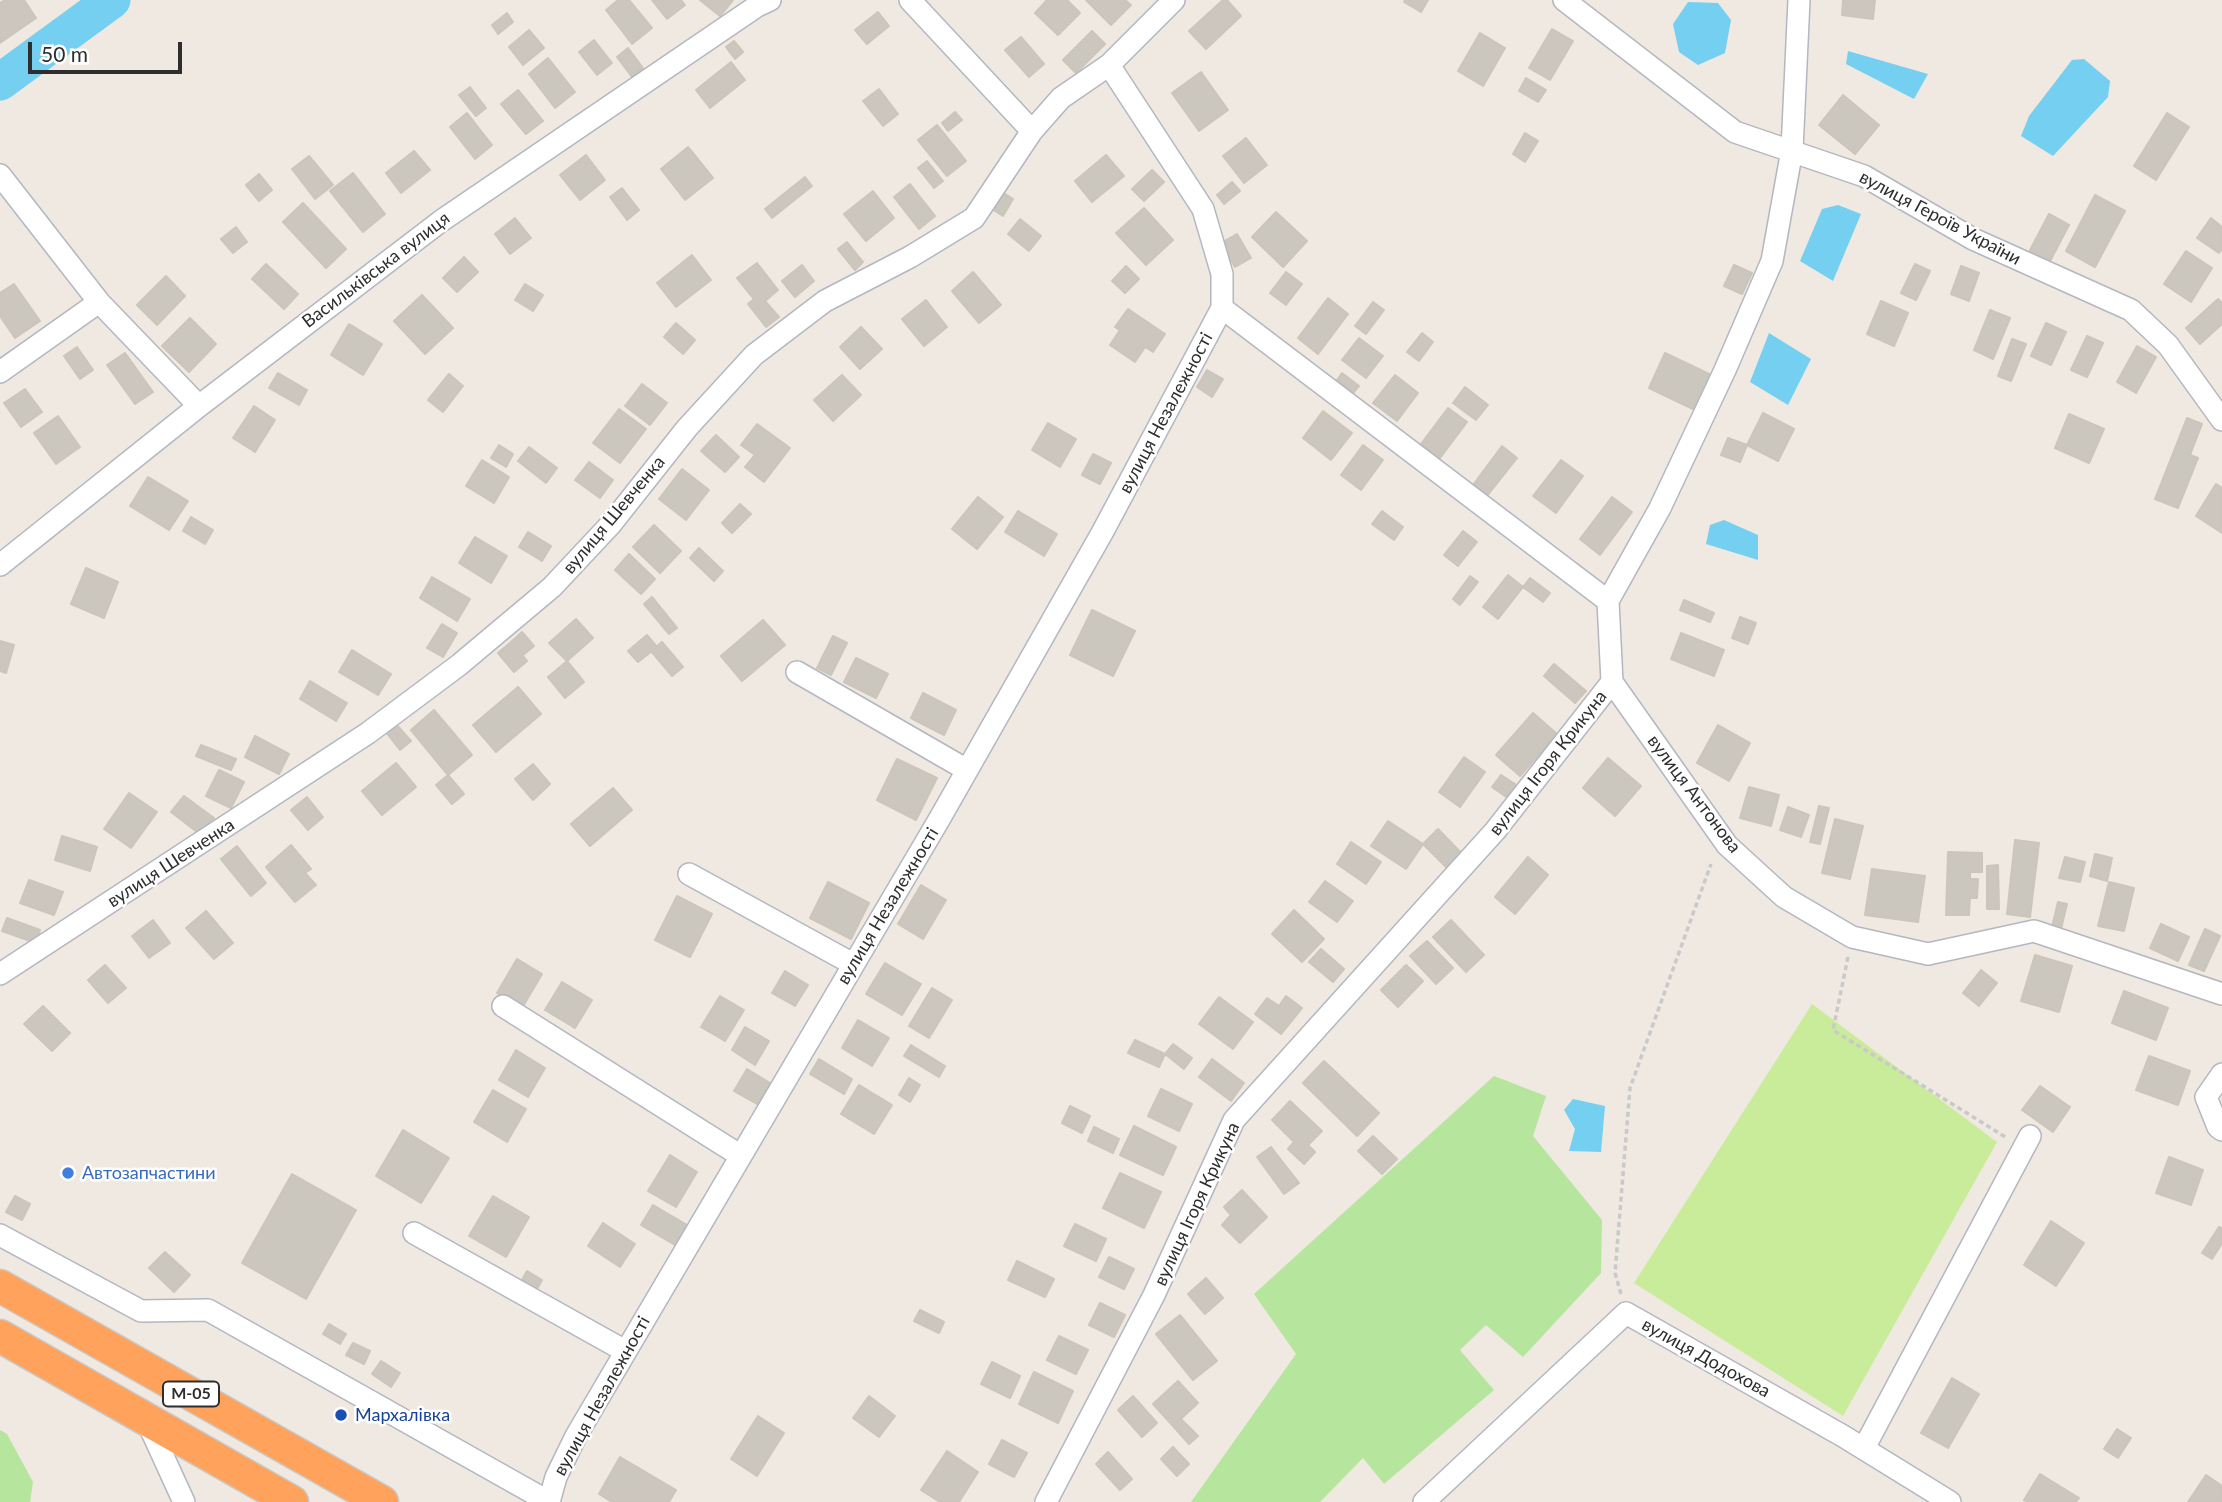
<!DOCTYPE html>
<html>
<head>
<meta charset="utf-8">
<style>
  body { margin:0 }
  #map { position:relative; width:2222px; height:1502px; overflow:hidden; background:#efe9e1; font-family:Lato,sans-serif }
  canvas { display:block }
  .scale { position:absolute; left:28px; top:42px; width:154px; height:32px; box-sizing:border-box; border:4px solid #2e2e2e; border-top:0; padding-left:9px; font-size:21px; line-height:24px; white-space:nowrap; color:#2e2e2e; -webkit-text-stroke:5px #fff; paint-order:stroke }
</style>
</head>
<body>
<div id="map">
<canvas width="2222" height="1502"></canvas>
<div class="scale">50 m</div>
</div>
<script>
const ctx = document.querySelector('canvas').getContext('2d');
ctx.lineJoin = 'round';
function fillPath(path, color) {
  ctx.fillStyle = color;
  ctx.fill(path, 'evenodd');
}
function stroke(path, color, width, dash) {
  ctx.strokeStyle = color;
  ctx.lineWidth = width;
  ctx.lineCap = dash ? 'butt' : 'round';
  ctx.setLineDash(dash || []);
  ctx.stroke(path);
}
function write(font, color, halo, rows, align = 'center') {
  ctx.font = font + ' Lato,sans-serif';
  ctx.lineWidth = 5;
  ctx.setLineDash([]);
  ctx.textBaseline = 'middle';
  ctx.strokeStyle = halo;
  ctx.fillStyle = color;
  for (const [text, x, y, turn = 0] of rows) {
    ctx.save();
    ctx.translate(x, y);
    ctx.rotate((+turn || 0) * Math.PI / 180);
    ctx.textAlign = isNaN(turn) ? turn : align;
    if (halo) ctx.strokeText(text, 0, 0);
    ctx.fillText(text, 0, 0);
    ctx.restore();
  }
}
fillPath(new Path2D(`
  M1494 1076 1546 1096 1533 1136 1602 1220 1601 1273 1523 1357 1486 1325 1460 1350 1494 1390 1384 1484 1363 1458 1320 1502H1191L1296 1354 1254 1294Z
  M0 1430 7 1434 33 1482 30 1502H0Z`), '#b6e59e');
fillPath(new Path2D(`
  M1812 1004 1997 1142 1843 1416 1634 1283Z`), '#c9ec9a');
fillPath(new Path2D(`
  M1688 2 1718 3 1731 20 1725 53 1698 65 1679 52 1673 24Z
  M1848 51 1928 74 1914 99 1846 64Z
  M2084 59 2110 81 2108 97 2053 156 2021 136 2029 116 2072 60Z
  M1838 205 1861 214 1833 281 1800 261 1822 209Z
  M1769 333 1811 359 1788 405 1750 382Z
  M1724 520 1758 535V560L1706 544 1710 525Z
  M1573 1099 1605 1106 1601 1152 1569 1151 1575 1129 1564 1110Z`), '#75cff0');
stroke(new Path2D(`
  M0 82 112 0`), '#75cff0', 37);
const building = new Path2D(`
  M5 0H24L36 18 0 43V3Z
  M618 0H629L652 28 632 44 606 10Z
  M652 0H681L685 5 667 19Z
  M700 0H733L720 16Z
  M1047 0H1067L1080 13 1058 35 1035 13Z
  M1086 0H1125L1131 5 1111 25Z
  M1223 0H1227L1241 16 1206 49 1189 31Z
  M1405 0H1428L1421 12 1404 2Z
  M1843 0H1875L1873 19 1842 15Z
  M878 12 889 26 867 44 855 30Z
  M507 13 513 22 498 34 492 25Z
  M1552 29 1573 41 1550 80 1529 68Z
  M529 30 544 48 523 65 509 47Z
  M1092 31 1105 44 1076 73 1063 60Z
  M1480 33 1505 48 1483 86 1458 71Z
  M1021 37 1044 64 1029 77 1005 50Z
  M594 40 612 63 597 75 579 52Z
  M734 41 743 52 735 59 726 47Z
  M628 48 643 68 632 77 617 57Z
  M548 58 575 92 555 108 529 74Z
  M731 62 745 80 710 108 696 90Z
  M1201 72 1228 110 1199 131 1172 93Z
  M1526 78 1546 90 1538 102 1519 91Z
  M470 87 486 108 476 116 459 95Z
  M879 89 898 114 883 126 863 101Z
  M518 90 543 121 526 134 501 104Z
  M1843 95 1879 125 1855 154 1819 125Z
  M955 112 962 120 948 131 942 123Z
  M467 113 492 145 475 159 450 127Z
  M2167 113 2189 127 2156 180 2134 166Z
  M937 125 966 161 947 176 918 140Z
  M1525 133 1538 141 1525 162 1513 154Z
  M1246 138 1267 165 1244 183 1223 156Z
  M688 147 713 178 685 200 661 169Z
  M414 151 430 170 401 193 386 173Z
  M586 155 605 180 580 200 560 175Z
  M1106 155 1124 176 1092 202 1075 181Z
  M309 156 333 185 315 199 292 169Z
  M927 161 943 181 934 188 918 168Z
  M1152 170 1164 182 1144 201 1132 189Z
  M353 173 385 214 363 232 330 191Z
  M259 174 272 190 259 201 246 185Z
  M805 177 812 186 772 218 765 209Z
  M1232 182 1240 191 1224 204 1217 195Z
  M910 184 935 216 919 229 894 197Z
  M622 188 639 210 627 220 610 197Z
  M873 191 894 218 866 241 844 214Z
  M1002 192 1013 199 1003 216 992 209Z
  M2095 195 2125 211 2095 267 2066 251Z
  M303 203 346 249 326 268 283 222Z
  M1144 208 1173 240 1146 265 1116 233Z
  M1276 212 1307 241 1283 267 1252 237Z
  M2049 214 2069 225 2048 265 2028 254Z
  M515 218 531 238 510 254 495 234Z
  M2211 218 2222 227V249L2219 253 2197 238Z
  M1020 219 1041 236 1029 251 1008 234Z
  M236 227 247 242 233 253 221 239Z
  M1237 234 1251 258 1235 267 1221 243Z
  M847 242 863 262 855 270 838 249Z
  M2186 251 2212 268 2191 302 2164 284Z
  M692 255 711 280 676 307 657 283Z
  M464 257 478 272 457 292 443 278Z
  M757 263 778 290 765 301 779 317 766 327 748 304 754 299 737 278Z
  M266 264 298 294 284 309 252 279Z
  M1915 264 1930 271 1916 300 1901 293Z
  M802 265 814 281 795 297 782 281Z
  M1734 265 1752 273 1742 294 1724 286Z
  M1126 266 1139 279 1125 293 1112 281Z
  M1961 266 1979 273 1969 301 1951 294Z
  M973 272 1001 305 979 323 952 291Z
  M1286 272 1302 284 1286 305 1270 293Z
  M166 276 185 296 157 325 137 305Z
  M14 284 40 321 15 338 0 316V293Z
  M525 284 543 295 533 311 515 300Z
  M422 295 453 328 425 354 394 321Z
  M1328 298 1348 314 1318 354 1298 338Z
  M2218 299 2222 303V324L2200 344 2186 328Z
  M926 300 947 327 924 346 902 319Z
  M1881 301 1908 313 1894 346 1867 334Z
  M1373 302 1384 310 1366 334 1355 326Z
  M1128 309 1165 334 1153 352 1115 327Z
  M1990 310 2010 318 1993 359 1974 350Z
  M190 318 216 344 189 372 162 346Z
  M676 323 695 340 683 354 664 337Z
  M2046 323 2066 332 2051 365 2031 356Z
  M349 324 382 344 363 375 331 355Z
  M861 327 882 349 860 369 840 347Z
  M1120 330 1145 347 1135 362 1110 345Z
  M1422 333 1433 342 1419 361 1407 352Z
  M2087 336 2103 343 2087 377 2071 370Z
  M1359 338 1383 356 1366 378 1342 360Z
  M2012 339 2026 344 2011 381 1998 376Z
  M2137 346 2156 357 2136 393 2117 382Z
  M77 347 93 370 80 379 64 356Z
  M125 353 153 392 135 404 107 365Z
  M1665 353 1709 374 1693 409 1649 388Z
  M1207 370 1223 379 1212 397 1197 387Z
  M278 373 307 390 299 405 269 388Z
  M1342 373 1359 386 1351 396 1335 383Z
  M449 374 463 386 443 412 428 400Z
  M842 375 861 395 833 421 814 400Z
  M1395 375 1418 393 1397 421 1373 403Z
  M642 384 667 403 650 425 625 406Z
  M1465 387 1488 405 1476 420 1453 403Z
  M25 389 42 412 21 427 4 403Z
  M254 406 275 420 255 452 233 438Z
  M1448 408 1467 422 1440 458 1421 444Z
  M619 409 646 429 620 463 593 443Z
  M1323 411 1352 433 1331 460 1303 438Z
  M1763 413 1794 429 1778 461 1747 445Z
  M2069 414 2104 429 2089 463 2055 448Z
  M58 416 80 447 56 464 34 433Z
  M2187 418 2202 424 2190 455 2198 458 2178 508 2155 499Z
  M1048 423 1076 439 1060 467 1032 450Z
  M757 424 790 448 764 482 745 467 755 455 741 445Z
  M716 435 739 457 725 472 701 451Z
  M1728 438 1747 445 1740 462 1721 455Z
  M499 445 513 454 506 467 491 458Z
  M1363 445 1383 460 1361 490 1341 475Z
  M1502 446 1517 458 1487 496 1473 485Z
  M529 447 557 468 546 483 518 461Z
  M1093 454 1111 463 1100 484 1082 475Z
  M482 460 509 477 494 503 466 486Z
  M1561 460 1583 476 1556 513 1533 496Z
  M589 462 613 480 600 498 575 480Z
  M682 469 709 490 686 520 659 499Z
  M148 477 188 501 169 530 130 506Z
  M2216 484 2222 488V533L2196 516Z
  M978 497 1003 517 977 549 952 529Z
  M1612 497 1632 512 1600 555 1580 539Z
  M740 504 751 514 732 533 722 523Z
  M1018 511 1057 534 1044 556 1005 532Z
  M1382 511 1403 527 1394 540 1372 524Z
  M191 517 213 530 205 544 183 531Z
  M654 525 681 551 660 573 633 547Z
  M1463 531 1477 542 1458 566 1444 555Z
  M528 532 551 546 542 561 519 547Z
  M475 537 507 556 491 583 459 563Z
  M699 548 723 571 714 581 690 558Z
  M629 554 655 579 641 594 615 570Z
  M86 568 118 582 104 618 71 604Z
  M1508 575 1523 587 1498 619 1483 607Z
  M1470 576 1478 582 1460 605 1453 599Z
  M432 577 470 599 457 621 420 598Z
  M1530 578 1550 593 1543 602 1523 587Z
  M652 597 677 628 669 634 644 604Z
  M1684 600 1714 613 1710 622 1680 610Z
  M1092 610 1135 631 1113 676 1070 655Z
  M1740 617 1756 623 1748 644 1732 638Z
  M576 619 593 638 567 661 549 643Z
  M763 620 785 645 742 681 721 656Z
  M442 624 457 633 443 657 427 648Z
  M522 632 534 646 523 655 511 642Z
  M1681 633 1724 650 1714 676 1671 659Z
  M647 635 657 647 638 662 628 651Z
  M833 636 847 643 831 675 817 668Z
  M0 641 14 645 6 673 0 671Z
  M511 642 527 661 514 672 498 653Z
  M662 642 683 667 672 676 651 651Z
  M352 650 391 674 378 695 339 672Z
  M856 658 888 674 876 698 844 682Z
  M567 661 584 682 565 698 548 677Z
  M1554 664 1586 691 1575 703 1544 676Z
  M310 681 347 703 336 721 300 699Z
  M518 687 541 714 496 752 473 725Z
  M923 693 956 710 944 735 911 718Z
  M434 710 472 755 448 775 411 730Z
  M1533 713 1557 734 1520 776 1496 755Z
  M395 723 411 741 400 750 385 731Z
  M1718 725 1750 743 1729 781 1697 763Z
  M255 736 289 754 279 774 245 757Z
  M201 745 236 759 231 770 196 756Z
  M1464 757 1485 772 1460 807 1439 792Z
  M1608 758 1641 786 1615 816 1583 788Z
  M897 759 937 778 916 820 877 800Z
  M396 763 416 787 382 815 362 791Z
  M533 764 550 784 533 800 515 779Z
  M219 770 244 782 231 808 206 796Z
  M448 775 464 794 452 804 436 785Z
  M1501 775 1521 788 1512 801 1492 787Z
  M1749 787 1779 795 1771 826 1740 818Z
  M613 788 632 810 590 846 571 824Z
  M129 793 157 812 131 848 104 829Z
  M184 796 214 818 201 835 171 812Z
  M307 797 323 817 308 830 291 810Z
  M1819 806 1829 808 1820 844 1810 842Z
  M1788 807 1809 815 1801 837 1780 830Z
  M1835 819 1863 826 1850 879 1822 873Z
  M1388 821 1423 844 1406 869 1371 846Z
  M1438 829 1467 859 1452 873 1423 844Z
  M62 836 97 847 90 871 55 860Z
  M2015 840 2039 843 2030 917 2007 914Z
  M1351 842 1381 862 1366 884 1337 864Z
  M291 845 311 869 305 873 316 885 295 902 266 867Z
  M237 846 266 883 251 896 221 859Z
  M1948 852 1982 853V872H1970V879H1978L1977 898H1970L1969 915H1946Z
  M2095 854 2112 858 2107 881 2090 876Z
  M1528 857 1548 875 1515 914 1495 897Z
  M2065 857 2085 862 2080 882 2059 878Z
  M1998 865 1999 909H1987V866Z
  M1872 869 1925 876 1918 922 1865 915Z
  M29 880 63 892 54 915 20 903Z
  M1325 881 1353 901 1337 922 1309 902Z
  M828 882 869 903 851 939 810 918Z
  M2109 882 2134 888 2124 931 2098 926Z
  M921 885 946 900 923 939 898 924Z
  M677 896 712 914 690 957 655 940Z
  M2058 902 2067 904 2061 929 2052 927Z
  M1294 910 1324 939 1302 962 1272 934Z
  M206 911 233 943 214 959 186 928Z
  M7 918 40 930 36 943 2 931Z
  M153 920 170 943 149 958 132 936Z
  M1451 920 1484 955 1466 972 1433 937Z
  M2161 924 2189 937 2178 961 2150 948Z
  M2205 929 2220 936 2204 971 2189 965Z
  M1427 941 1453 968 1436 984 1410 956Z
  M1321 949 1344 969 1333 982 1309 962Z
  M2035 955 2072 966 2059 1012 2021 1001Z
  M517 959 542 974 522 1008 497 993Z
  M885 963 921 984 902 1015 866 994Z
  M105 965 126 988 108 1003 88 980Z
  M1406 965 1423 981 1398 1007 1381 990Z
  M1981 970 1997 983 1979 1006 1963 993Z
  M785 971 808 985 795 1006 772 993Z
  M562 982 592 1000 575 1028 545 1010Z
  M932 988 952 1000 929 1038 909 1026Z
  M2124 991 2168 1008 2156 1040 2112 1023Z
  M720 996 744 1010 725 1041 701 1027Z
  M1286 996 1302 1008 1281 1034 1255 1014 1267 998 1279 1006Z
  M1219 997 1253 1022 1233 1049 1199 1024Z
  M43 1006 70 1033 52 1051 24 1024Z
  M858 1020 889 1038 872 1066 842 1048Z
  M745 1027 769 1041 755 1065 732 1050Z
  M1135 1040 1165 1054 1159 1067 1128 1053Z
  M1173 1044 1192 1058 1184 1069 1165 1054Z
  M911 1045 945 1066 939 1077 904 1056Z
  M516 1050 545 1068 528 1097 499 1080Z
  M2149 1056 2190 1071 2178 1105 2136 1090Z
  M819 1059 852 1079 844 1094 810 1074Z
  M1212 1059 1244 1083 1231 1101 1199 1077Z
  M1324 1061 1379 1113 1357 1136 1303 1083Z
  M747 1069 770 1083 757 1104 734 1091Z
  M909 1078 920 1085 910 1102 899 1095Z
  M859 1085 892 1105 874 1134 841 1114Z
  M2040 1086 2070 1107 2053 1132 2022 1110Z
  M1161 1089 1192 1104 1179 1131 1148 1116Z
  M493 1090 526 1109 507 1142 474 1122Z
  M1290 1101 1322 1131 1308 1145 1315 1152 1304 1164 1288 1149 1294 1142 1272 1120Z
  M1070 1106 1090 1116 1082 1133 1062 1123Z
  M1134 1126 1176 1147 1163 1175 1120 1155Z
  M1094 1127 1119 1139 1113 1153 1088 1141Z
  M403 1130 449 1158 421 1203 376 1176Z
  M1373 1136 1397 1159 1382 1174 1358 1151Z
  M1271 1147 1299 1183 1284 1194 1257 1157Z
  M670 1155 697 1172 676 1207 648 1191Z
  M2169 1157 2203 1170 2191 1205 2156 1193Z
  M1120 1173 1161 1192 1144 1228 1103 1208Z
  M292 1174 356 1210 306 1299 242 1263Z
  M1242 1190 1267 1217 1240 1243 1222 1225 1231 1215 1224 1207Z
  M15 1196 30 1204 22 1220 6 1212Z
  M493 1196 529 1217 506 1257 469 1236Z
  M653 1205 687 1225 675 1245 641 1225Z
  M2051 1221 2084 1243 2056 1286 2024 1265Z
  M603 1223 635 1244 620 1267 588 1246Z
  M1075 1224 1106 1239 1096 1261 1064 1246Z
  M2219 1227 2222 1228V1243L2212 1259 2202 1253Z
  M165 1252 190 1275 174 1292 149 1268Z
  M1109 1257 1134 1269 1124 1289 1099 1277Z
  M1017 1261 1054 1279 1045 1297 1008 1280Z
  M527 1271 542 1280 537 1289 522 1280Z
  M1206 1278 1223 1298 1205 1314 1188 1294Z
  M1100 1303 1125 1315 1114 1337 1089 1325Z
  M920 1310 944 1322 939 1333 914 1321Z
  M1180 1315 1217 1361 1193 1380 1156 1334Z
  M329 1324 346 1334 340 1344 323 1334Z
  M1059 1336 1088 1350 1076 1374 1047 1360Z
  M353 1343 370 1351 364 1364 346 1355Z
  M381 1361 400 1373 391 1387 372 1374Z
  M992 1362 1020 1376 1010 1398 981 1384Z
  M1034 1372 1073 1391 1058 1423 1019 1404Z
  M1952 1378 1979 1394 1948 1448 1921 1433Z
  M1178 1381 1198 1403 1173 1426 1153 1404Z
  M869 1396 895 1416 879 1437 853 1418Z
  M1133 1396 1157 1423 1142 1437 1118 1410Z
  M758 1416 784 1433 757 1476 731 1459Z
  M1181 1419 1198 1436 1189 1444 1173 1426Z
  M2117 1429 2131 1438 2118 1458 2104 1449Z
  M1002 1440 1027 1453 1014 1477 989 1464Z
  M1173 1447 1189 1464 1177 1476 1161 1459Z
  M947 1451 978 1472 959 1502H940L921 1490Z
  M1108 1452 1132 1479 1120 1490 1096 1464Z
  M620 1457 676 1490 669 1502H612L599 1494Z
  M2040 1474 2079 1498 2076 1502H2028L2024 1500Z
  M2206 1475 2222 1486V1501L2188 1502Z`);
fillPath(building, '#cbc7bf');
stroke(building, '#cbc5ba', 2);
const minor = new Path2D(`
  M910 0 1032 131
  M1564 0 1735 132 1864 176 1973 239 2131 310 2168 345 2222 420
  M0 175 99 302 199 406
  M0 372 99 302
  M0 565 199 406 441 221 757 6 770 0
  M1608 601 1660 508 1725 370 1772 261 1792 150 1799 0
  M797 672 967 770
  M1612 682 1727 845 1784 897 1852 937 1928 954 2034 931 2222 994
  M689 874 853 964
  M0 974 368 733 459 665 552 587 611 524 687 428 754 355 825 301 910 257 974 218 1032 131 1061 98 1109 65 1174 0
  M503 1006 741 1156
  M2222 1074 2206 1097 2218 1127 2222 1130
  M414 1233 625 1351
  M0 1235 141 1311 208 1310 549 1502
  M146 1419 184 1502
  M1864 1448 2030 1136
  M549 1502 556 1477 576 1436 940 818 1102 533 1222 308
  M1046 1502 1154 1295 1234 1120 1495 831 1612 682 1608 601 1222 308V274L1203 209 1109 65
  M1424 1502 1626 1313 1843 1436 1950 1502`);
const highway = new Path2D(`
  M0 1286 382 1502
  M0 1336 292 1502`);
stroke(minor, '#b4b7c1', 24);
stroke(highway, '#c9c9c9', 35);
stroke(new Path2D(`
  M1848 957 1833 1030 2007 1138
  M1621 1294 1615 1273 1630 1088 1711 864`), '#c9c9c9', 3.5, [5, 3.5]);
stroke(minor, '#fff', 21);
stroke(highway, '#ffa35c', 32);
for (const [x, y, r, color] of [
  [68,1173,7,"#3f7fe0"],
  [341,1415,7,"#1a4fb4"]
]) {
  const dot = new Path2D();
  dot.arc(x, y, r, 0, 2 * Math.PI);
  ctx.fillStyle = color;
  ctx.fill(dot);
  stroke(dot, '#fff', 2.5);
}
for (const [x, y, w] of [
  [191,1394,56]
]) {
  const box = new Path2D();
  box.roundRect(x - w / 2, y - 12.5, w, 25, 5);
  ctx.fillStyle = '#fff';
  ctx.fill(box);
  stroke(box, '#2e2e2e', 2);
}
write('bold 16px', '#2e2e2e', null, [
  ["М-05",191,1394]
]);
write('18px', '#2e2e2e', '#fff', [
  ["вулиця Героїв України",1940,218,28],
  ["Васильківська вулиця",376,270,-37],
  ["вулиця Незалежності",1166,413,-62],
  ["вулиця Шевченка",614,515,-50],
  ["вулиця Ігоря Крикуна",1548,763,-52],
  ["вулиця Антонова",1694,794,53],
  ["вулиця Шевченка",171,863,-33],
  ["вулиця Незалежності",888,906,-59],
  ["вулиця Ігоря Крикуна",1197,1204,-65],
  ["вулиця Додохова",1706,1358,29],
  ["вулиця Незалежності",602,1396,-61]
]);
write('18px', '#366cbe', '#fff', [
  ["Автозапчастини",82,1173]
], 'left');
write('18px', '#164399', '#fff', [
  ["Мархалівка",355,1415]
], 'left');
</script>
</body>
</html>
